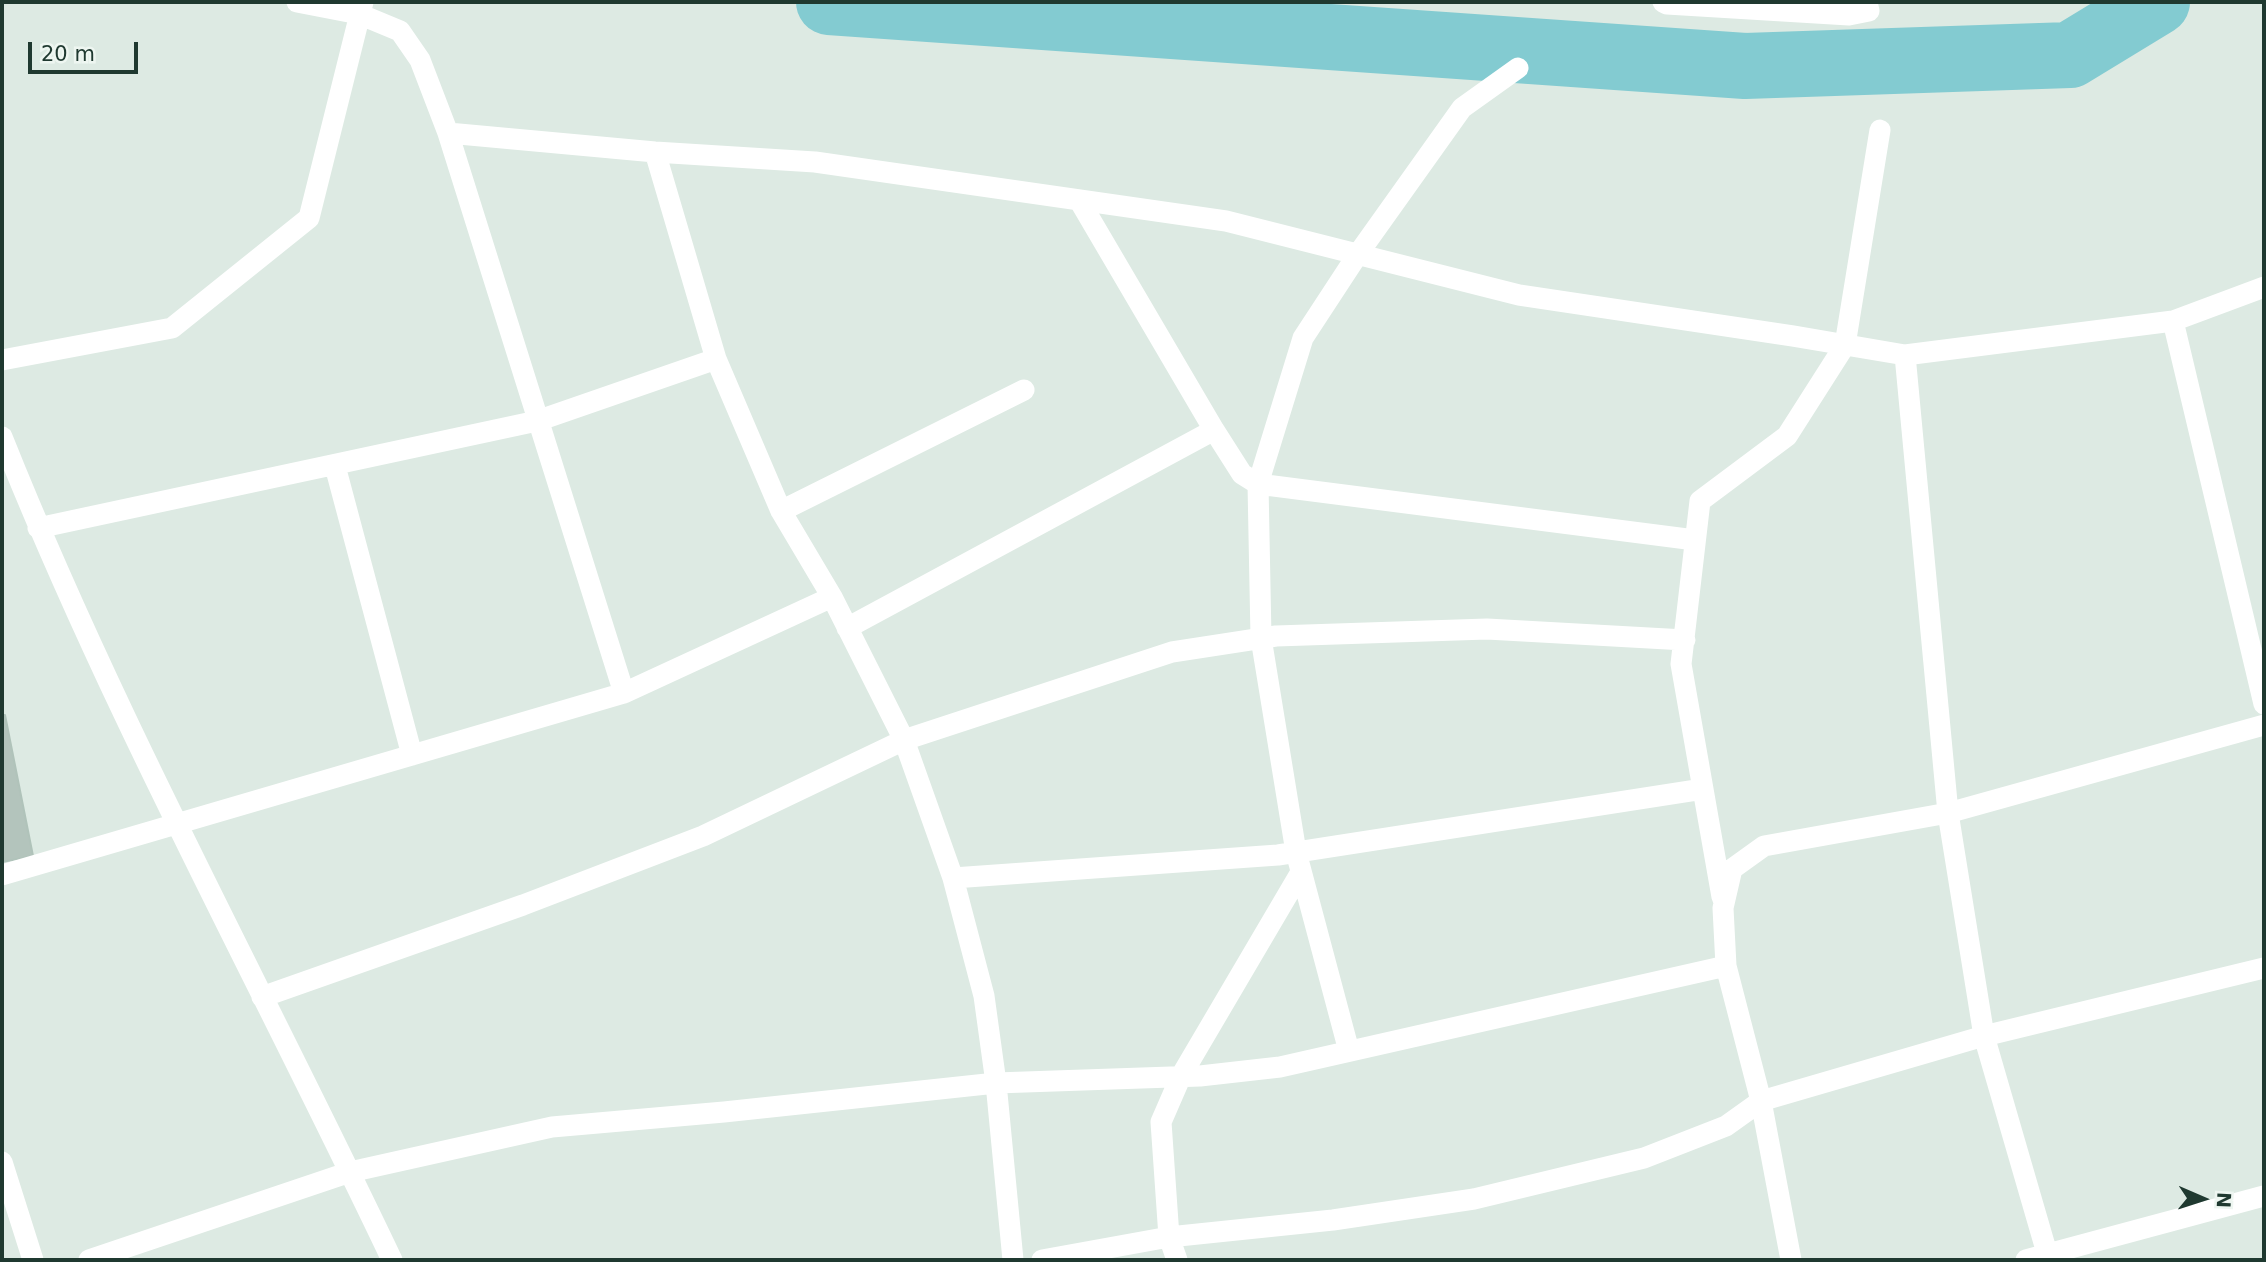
<!DOCTYPE html>
<html>
<head>
<meta charset="utf-8">
<style>
  body { margin:0 }
  #map { position:relative; width:2266px; height:1262px; overflow:hidden; background:#ddeae3; font-family:"DejaVu Sans",sans-serif }
  canvas { display:block }
  .frame { position:absolute; inset:0; border:4px solid #1f3930; pointer-events:none }
  .north { position:absolute; left:2168px; top:1164px; width:70px; height:70px; -webkit-text-stroke:5px #eef6f1; paint-order:stroke; rotate:93deg; font-size:19px; font-weight:700; line-height:28px; text-align:center; color:#1f3930 }
  .north::after { content:''; display:block; margin:auto; width:24px; height:32px; background:#1f3930; clip-path:polygon(50% 0,100% 100%,50% 72%,0 100%) }
  .scale { position:absolute; left:28px; top:42px; width:110px; height:32px; box-sizing:border-box; border:4px solid #1f3930; border-top:0; padding-left:9px; font-size:21px; line-height:24px; white-space:nowrap; color:#1f3930; -webkit-text-stroke:5px #eef6f1; paint-order:stroke }
</style>
</head>
<body>
<div id="map">
<canvas width="2266" height="1262"></canvas>
<div class="frame"></div>
<div class="north">N</div>
<div class="scale">20 m</div>
</div>
<script>
const ctx = document.querySelector('canvas').getContext('2d');
ctx.lineJoin = 'round';
function stroke(path, color, width, dash) {
  ctx.strokeStyle = color;
  ctx.lineWidth = width;
  ctx.lineCap = dash ? 'butt' : 'round';
  ctx.setLineDash(dash || []);
  ctx.stroke(path);
}
function fillPath(path, color) {
  ctx.fillStyle = color;
  ctx.fill(path, 'evenodd');
}
stroke(new Path2D(`
  M829 2 1745 66 2070 55 2157 2`), '#83cbd1', 66);
const building = new Path2D(`
  M2 715H5L33 856 2 862Z`);
fillPath(building, '#b3c4bc');
stroke(building, '#b0c3ba', 2);
stroke(new Path2D(`
  M297 2 359 14 400 31 420 60 448 133 624 693
  M1663 2 1667 4 1849 15 1837 2
  M1849 15 1869 11 1867 2
  M448 133 655 152 815 162 1226 221 1519 295 1793 336 1905 355 2173 321 2264 287
  M655 152 716 359 781 511 832 597 904 740 953 878 984 996 996 1083 1013 1260
  M1079 200 1214 430 1242 474 1258 484 1695 540
  M2173 321 2264 704
  M1905 355 1948 813 1984 1036 2049 1260
  M2 360 172 328 309 218 363 2
  M2 437C115 720 262 986 392 1260
  M335 466 412 755
  M781 511 1024 390
  M38 528 537 421 716 359
  M847 628 1214 430
  M2 875 624 693 832 597
  M953 878 1278 855 1703 789
  M1722 897 1681 664 1700 501 1787 436 1845 345 1880 130
  M262 997 523 905 703 836 904 740 1172 652 1276 636 1487 629 1685 640
  M1349 1051 1296 852 1261 638 1258 484 1303 338 1358 254 1462 108 1518 68
  M2 1162 33 1260
  M89 1260 350 1172 552 1127 724 1112 996 1083 1200 1076 1280 1067 1726 966
  M1042 1260 1169 1237 1333 1220 1474 1199 1644 1158 1726 1126 1761 1101 1984 1036 2264 968
  M1177 1260 1169 1237 1161 1122 1181 1076 1301 872
  M1791 1260 1761 1101 1726 966 1723 908 1732 869 1764 846 1948 813 2264 725
  M2026 1260 2264 1196`), '#fff', 21);
</script>
</body>
</html>
